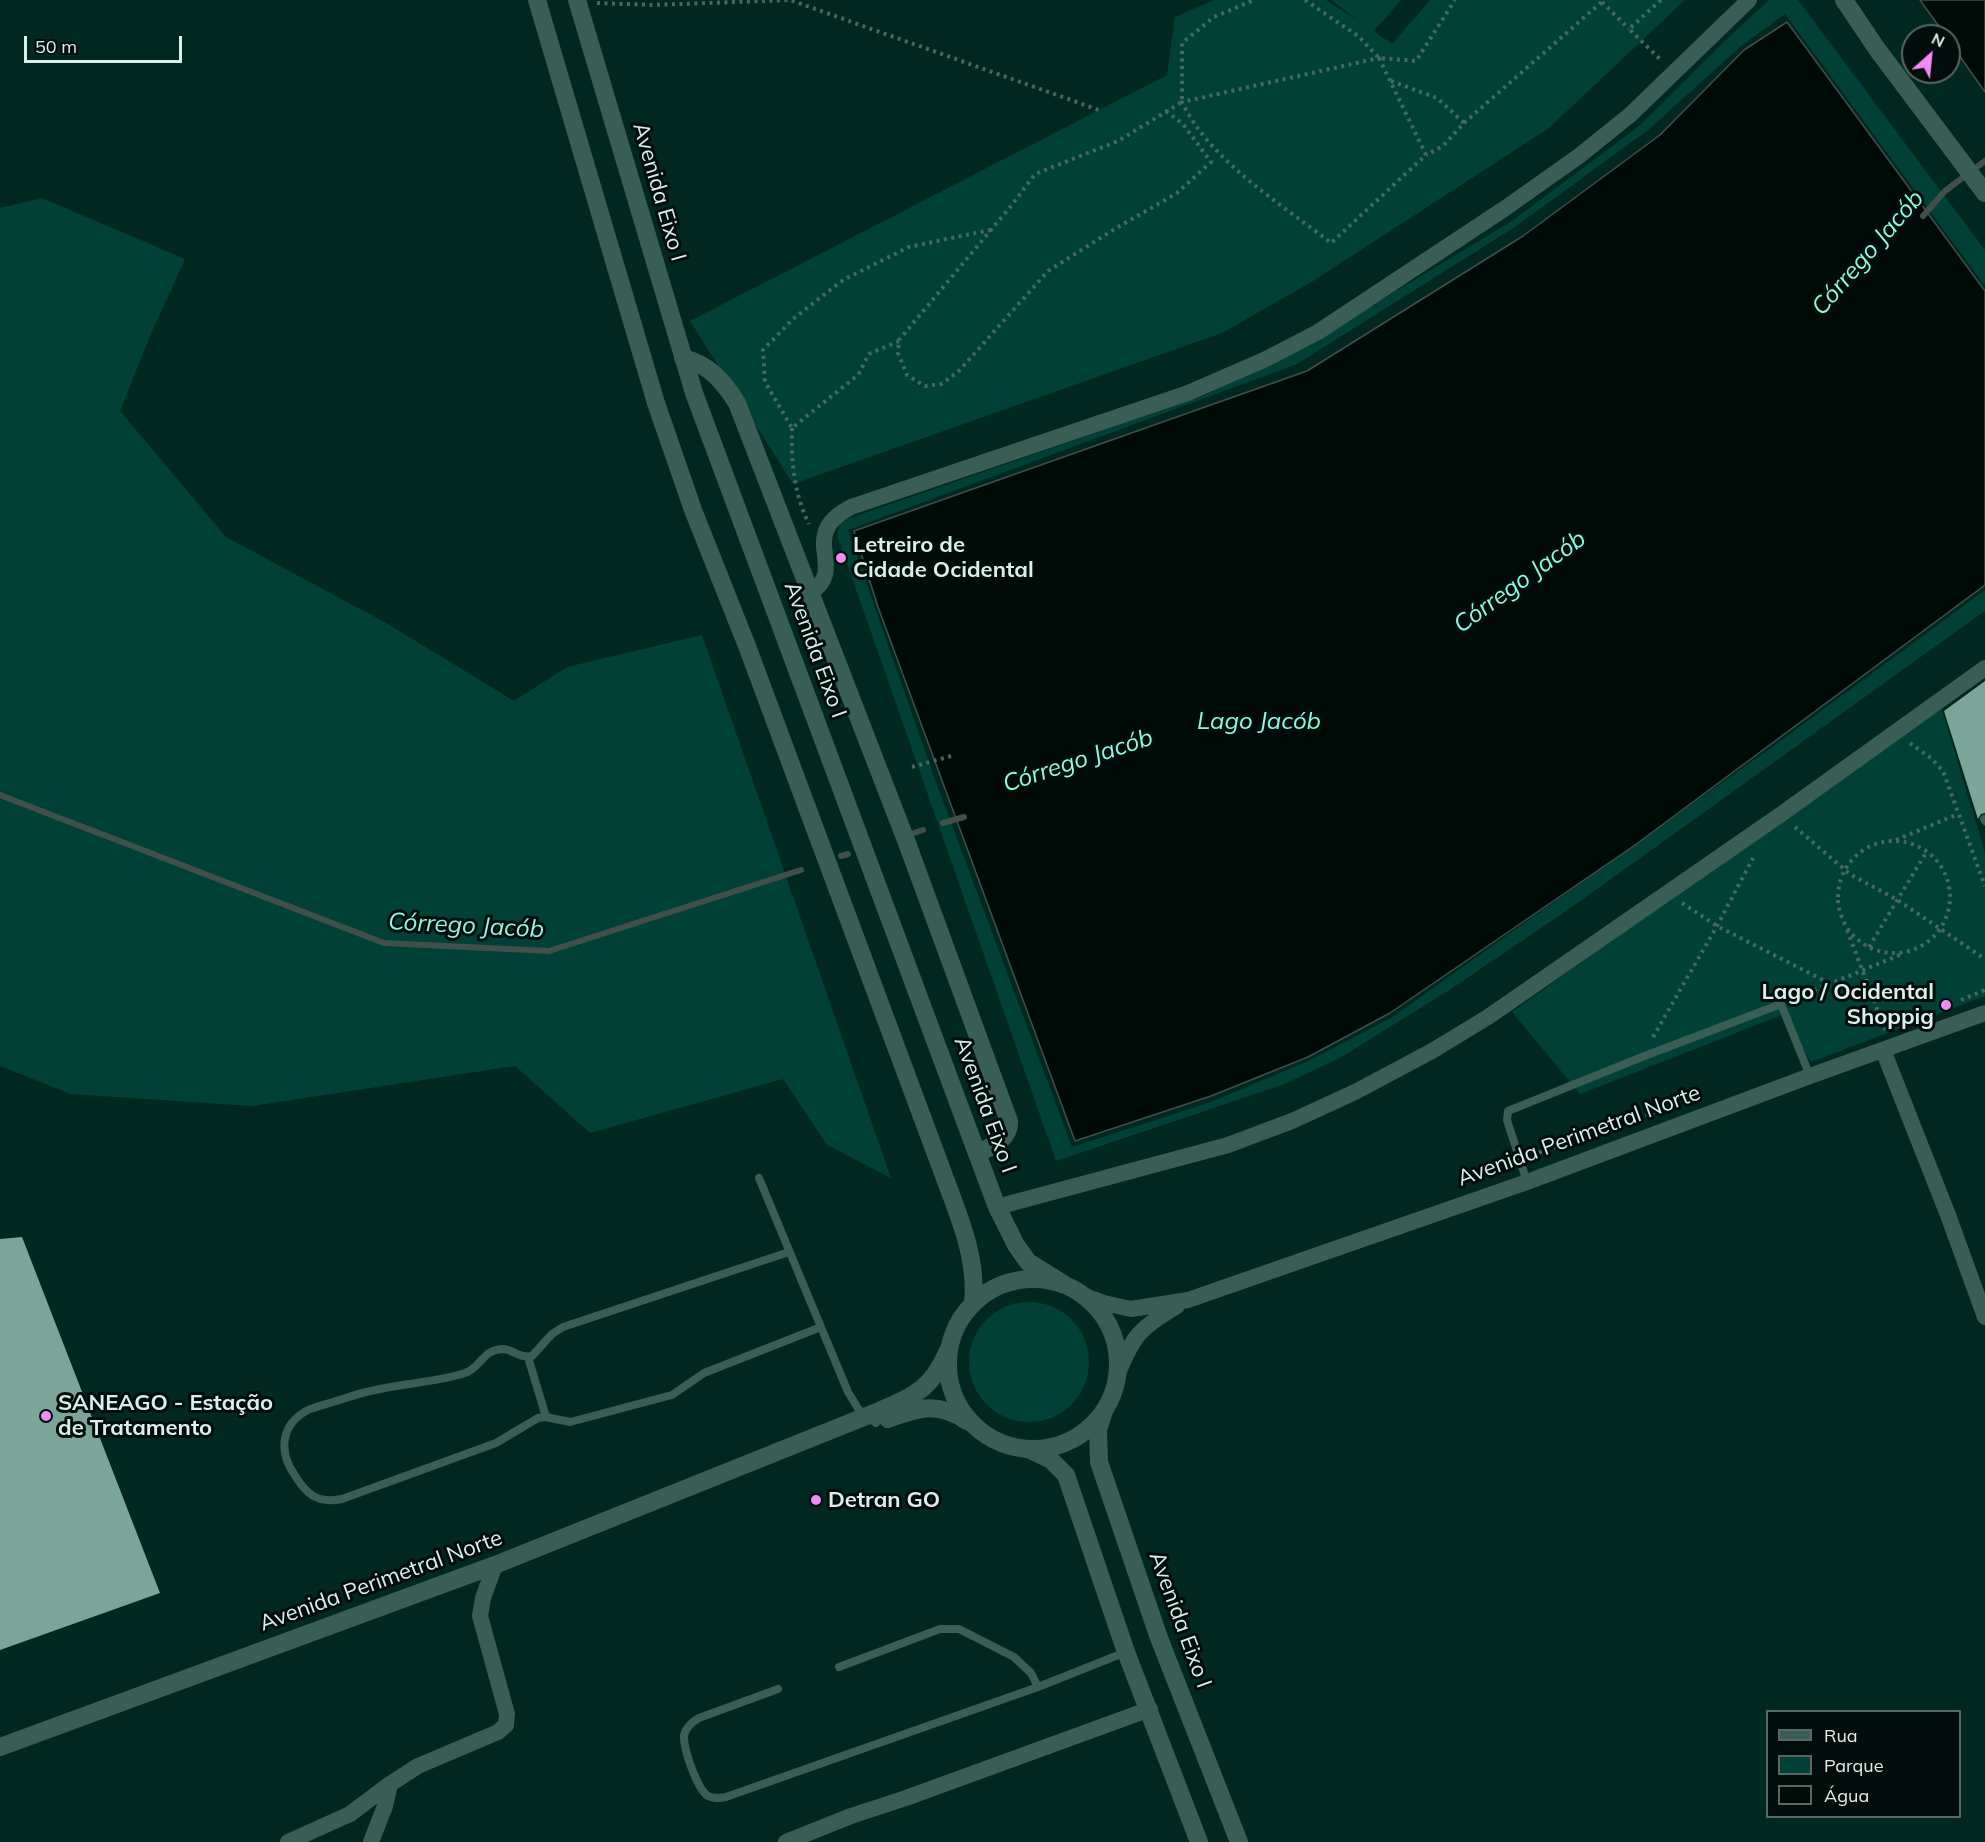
<!DOCTYPE html>
<html>
<head>
<meta charset="utf-8">
<style>
  body { margin:0 }
  #map { position:relative; width:1985px; height:1842px; overflow:hidden; background:#002820; font-family:Mulish,sans-serif }
  canvas { display:block }
  .legend { position:absolute; left:1766px; top:1710px; width:195px; height:108px; box-sizing:border-box; background:#010d0a; border:2px solid #586763; margin:0; padding:8px 10px; list-style:none; font-size:18px; color:#daefe9 }
  .legend li { display:flex; align-items:center; gap:12px; height:30px }
  .legend b { width:30px; border:2px solid #586763 }
  .north { position:absolute; left:1901px; top:24px; width:60px; height:60px; box-sizing:border-box; background:#010d0a; border:2px solid #586763; border-radius:50%; rotate:27deg; font-size:16px; font-weight:700; line-height:24px; text-align:center; color:#daefe9 }
  .north::after { content:''; display:block; margin:auto; width:21px; height:27px; background:#f28af3; clip-path:polygon(50% 0,100% 100%,50% 72%,0 100%) }
  .scale { position:absolute; left:24px; top:36px; width:158px; height:27px; box-sizing:border-box; border:3px solid #daefe9; border-top:0; padding-left:8px; font-size:18px; line-height:21px; white-space:nowrap; color:#daefe9; -webkit-text-stroke:4px #010d0a; paint-order:stroke }
</style>
</head>
<body>
<div id="map">
<canvas width="1985" height="1842"></canvas>
<ul class="legend">
<li><b style="height:8px;background:#385e55"></b>Rua</li>
<li><b style="height:16px;background:#004036"></b>Parque</li>
<li><b style="height:16px;background:#000b07"></b>Água</li>
</ul>
<div class="north">N</div>
<div class="scale">50 m</div>
</div>
<script>
const ctx = document.querySelector('canvas').getContext('2d');
ctx.lineJoin = 'round';
function fillPath(path, color) {
  ctx.fillStyle = color;
  ctx.fill(path, 'evenodd');
}
function stroke(path, color, width, dash) {
  ctx.strokeStyle = color;
  ctx.lineWidth = width;
  ctx.lineCap = dash ? 'butt' : 'round';
  ctx.setLineDash(dash || []);
  ctx.stroke(path);
}
function write(font, color, halo, rows, align = 'center') {
  ctx.font = font + ' Mulish,sans-serif';
  ctx.lineWidth = 6;
  ctx.setLineDash([]);
  ctx.textBaseline = 'middle';
  ctx.strokeStyle = halo;
  ctx.fillStyle = color;
  for (const [text, x, y, turn = 0] of rows) {
    ctx.save();
    ctx.translate(x, y);
    ctx.rotate((+turn || 0) * Math.PI / 180);
    ctx.textAlign = isNaN(turn) ? turn : align;
    if (halo) ctx.strokeText(text, 0, 0);
    ctx.fillText(text, 0, 0);
    ctx.restore();
  }
}
fillPath(new Path2D(`
  M1214 0H1326L1360 22 1331 0H1401L1374 31 1392 44 1430 0H1685L1549 128 1313 281 1222 333 793 484 690 321 1167 75 1175 17Z
  M1769 0H1798L1985 250V286L1785 14 1741 46 1648 130 1515 227 1297 364 848 530 934 777 1072 1147 1211 1102 1308 1061 1391 1018 1775 745 1985 590V611L1569 909 1451 989 1340 1058 1282 1085 1056 1161 837 535 841 521 1203 396 1293 353 1512 221 1639 126 1730 36Z
  M42 198 185 259 151 334 120 411 226 537 388 624 514 701 567 667 702 635 891 1178 827 1145 783 1079 590 1133 515 1066 252 1106 71 1094 0 1066V208Z
  M1940 704 1985 852V996L1811 1062 1782 1015 1580 1094 1512 1012Z
  M969 1362a60 60 0 1 1 120 0a60 60 0 1 1-120 0Z`), '#004036');
const water = new Path2D(`
  M1920 0H1985V92L1949 41V36H1946Z
  M1787 22 1985 291V585L1635 845 1390 1013 1308 1057 1211 1096 1075 1141 878 607 854 531 1307 371 1523 236 1660 135 1744 50Z`);
fillPath(water, '#000b07');
stroke(water, '#414f4b', 1.5);
stroke(new Path2D(`
  M1923 216 1945 191 1985 161
  M0 795 384 943 549 951 801 870
  M943 823 964 817
  M914 833 923 830
  M841 856 848 854`), '#414f4b', 6);
fillPath(new Path2D(`
  M1985 681V813L1981 814 1978 819 1944 711Z
  M22 1237 160 1593 0 1650V1239Z`), '#7ca59a');
stroke(new Path2D(`
  M1305 0 1358 36 1379 58 1416 61 1455 0
  M1661 0 1629 29 1661 60
  M1602 2 1629 29
  M597 3 653 5 790 0 1099 110
  M1379 58 1426 155 1331 243C1280 203 1210 161 1182 102Z
  M1391 81 1437 98 1464 123 1443 146 1426 155
  M1166 111 1183 124 1211 162 1177 193 1118 227 1048 271 958 372 941 384 925 386 907 375 898 353 899 340 1011 206 1035 174 1118 141 1182 102V43L1214 17 1254 0
  M1464 123 1604 0
  M899 341 869 354 858 375 792 428 765 382 763 350 793 319 843 280 909 247 990 230
  M792 428C791 462 794 494 809 524
  M1910 743 1932 759 1943 771 1985 886
  M912 767 951 756
  M1795 827 1851 875 1896 899 1985 959
  M1896 840 1958 814
  M1838 897a56 56 0 1 1 112 0a56 56 0 1 1-112 0Z
  M1682 903 1717 926 1829 983
  M1847 930 1885 1030
  M1869 947 1927 851
  M1793 999 1902 954
  M1961 1000 1985 990
  M1653 1037 1717 926 1753 858
  M1532 1155 1669 1107`), '#466860', 4, [3, 4.5]);
stroke(new Path2D(`
  M1984 819 1985 821
  M759 1178 848 1392 859 1410 876 1423
  M1527 1182 1507 1120 1508 1111 1642 1057 1781 1004 1810 1076
  M789 1252 563 1327 552 1334 532 1356C520 1359 513 1349 502 1349 482 1350 481 1368 465 1373 434 1383 402 1383 371 1391 359 1393 347 1398 336 1401 327 1404 318 1406 310 1409 281 1423 278 1450 294 1474 306 1494 317 1504 342 1499L496 1443 538 1418 546 1417 570 1422 672 1395 704 1373 821 1327
  M528 1357 546 1417
  M839 1667 940 1629H959L1014 1657 1031 1673 1038 1687
  M778 1689 699 1718C692 1722 686 1727 684 1735 683 1748 697 1789 708 1796 714 1799 719 1798 726 1797L1038 1687 1126 1652`), '#385e55', 8);
stroke(new Path2D(`
  M810 593C850 568 795 536 851 507L1188 393 1266 359 1318 332 1504 209 1579 156 1630 115 1749 0
  M1883 1050 1948 1215 1985 1317
  M997 1207 1228 1145 1292 1121 1355 1092 1432 1051 1488 1017 1780 815 1985 668
  M1082 1295 1104 1303 1131 1309 1188 1300 1527 1182 1810 1076 1985 1013
  M1117 1376C1134 1334 1138 1330 1177 1306
  M288 1842 350 1814 390 1784 418 1766 498 1732 506 1725 507 1714 480 1616 483 1598 495 1565
  M371 1842 385 1806 390 1784
  M786 1842 851 1816 906 1798 1150 1709`), '#385e55', 16);
stroke(new Path2D(`
  M537 0 656 403 693 510 747 646 940 1165C956 1210 978 1255 973 1303
  M577 0 694 393 997 1207 1016 1245 1028 1262 1065 1285
  M1844 0 1877 49 1985 193
  M683 358C709 364 723 381 737 403L907 843 1009 1121C1010 1140 991 1146 977 1154
  M948 1364a85 85 0 1 1 170 0a85 85 0 1 1-170 0Z
  M1103 1414 1098 1430 1099 1462 1159 1638 1239 1842
  M888 1419C919 1408 937 1401 967 1421
  M1028 1449 1051 1460 1066 1475 1126 1652 1199 1842
  M0 1747 495 1565 879 1411C916 1395 931 1389 948 1351`), '#385e55', 18);
for (const [x, y, r, color] of [
  [841,558,6,"#f28af3"],
  [1946,1005,6,"#f28af3"],
  [46,1416,6,"#f28af3"],
  [816,1500,6,"#f28af3"]
]) {
  const dot = new Path2D();
  dot.arc(x, y, r, 0, 2 * Math.PI);
  ctx.fillStyle = color;
  ctx.fill(dot);
  stroke(dot, '#010d0a', 2);
}
write('22px', '#daefe9', '#010d0a', [
  ["Avenida Eixo I",659,192,74],
  ["Avenida Eixo I",815,650,70],
  ["Avenida Eixo I",985,1105,70],
  ["Avenida Perimetral Norte",1579,1136,-20],
  ["Avenida Perimetral Norte",381,1581,-20],
  ["Avenida Eixo I",1180,1620,70]
]);
write('bold 22px', '#daefe9', '#010d0a', [
  ["Letreiro de",853,545],
  ["Cidade Ocidental",853,570],
  ["Lago / Ocidental",1934,992,"right"],
  ["Shoppig",1934,1017,"right"],
  ["SANEAGO - Estação",58,1403],
  ["de Tratamento",58,1428],
  ["Detran GO",828,1500]
], 'left');
write('italic 24px', '#8cf9e0', '#010d0a', [
  ["Córrego Jacób",1868,253,-49],
  ["Córrego Jacób",1520,582,-36],
  ["Lago Jacób",1259,722],
  ["Córrego Jacób",1078,761,-18],
  ["Córrego Jacób",466,926,3]
]);
</script>
</body>
</html>
